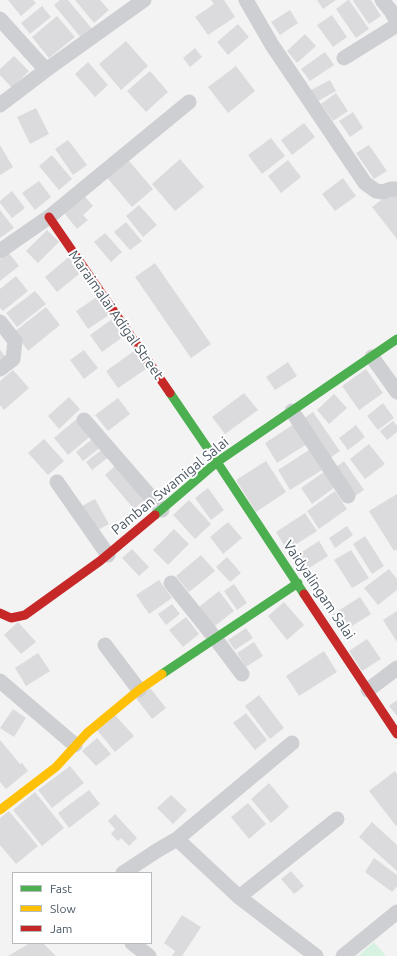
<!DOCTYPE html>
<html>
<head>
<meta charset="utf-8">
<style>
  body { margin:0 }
  #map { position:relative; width:397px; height:956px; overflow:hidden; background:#f4f3f3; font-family:Ubuntu,sans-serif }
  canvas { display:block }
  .legend { position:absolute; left:12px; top:872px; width:140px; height:72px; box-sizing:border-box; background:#fff; border:1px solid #b6bbc0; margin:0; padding:5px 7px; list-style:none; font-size:12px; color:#495661 }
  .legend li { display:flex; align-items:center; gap:8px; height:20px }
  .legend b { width:20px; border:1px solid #b6bbc0 }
</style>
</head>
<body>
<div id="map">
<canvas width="397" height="956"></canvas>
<ul class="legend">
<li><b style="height:5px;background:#4caf50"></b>Fast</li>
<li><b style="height:5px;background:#ffc107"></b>Slow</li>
<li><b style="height:5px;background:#c62828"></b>Jam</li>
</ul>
</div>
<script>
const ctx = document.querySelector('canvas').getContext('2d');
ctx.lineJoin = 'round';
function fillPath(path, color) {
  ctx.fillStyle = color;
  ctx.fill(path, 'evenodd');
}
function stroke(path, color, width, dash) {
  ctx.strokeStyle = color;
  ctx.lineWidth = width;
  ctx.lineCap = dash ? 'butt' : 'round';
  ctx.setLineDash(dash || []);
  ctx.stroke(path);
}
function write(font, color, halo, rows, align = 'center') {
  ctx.font = font + ' Ubuntu,sans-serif';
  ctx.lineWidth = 4;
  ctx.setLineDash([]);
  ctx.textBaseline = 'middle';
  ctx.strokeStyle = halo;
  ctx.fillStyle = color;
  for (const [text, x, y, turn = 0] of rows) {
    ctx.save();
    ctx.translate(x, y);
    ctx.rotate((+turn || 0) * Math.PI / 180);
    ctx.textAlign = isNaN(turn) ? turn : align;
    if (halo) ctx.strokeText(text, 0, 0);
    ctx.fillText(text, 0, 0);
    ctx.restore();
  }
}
fillPath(new Path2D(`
  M374 942 386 956H358Z`), '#d8f2e2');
fillPath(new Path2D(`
  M8 0H33L36 3 21 16Z
  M60 0H68L93 30 82 39 54 5Z
  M75 0H100L109 10 94 23Z
  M211 0H224L235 17 208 35 195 17 214 4Z
  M317 0H336L323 9Z
  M348 0H349L369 29 356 38 336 9Z
  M354 0H371L381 16 369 24 353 1Z
  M42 6 51 17 30 34 21 23Z
  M290 10 298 23 280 35 271 22Z
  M332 15 347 37 333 47 317 25Z
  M57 16 75 37 49 58 32 37Z
  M238 24 249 37 228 55 217 42Z
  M305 34 316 46 297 63 287 51Z
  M126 41 148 66 121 90 99 64Z
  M195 48 202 57 190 67 183 58Z
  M325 52 334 65 310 81 301 69Z
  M14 56 29 71 12 88 0 75V69Z
  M88 62 108 85 95 97 75 74Z
  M236 66 255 91 228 113 208 87Z
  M150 71 168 92 146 112 127 91Z
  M330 80 336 91 318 101 311 90Z
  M336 93 348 111 333 121 321 104Z
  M36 108 49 134 30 144 17 117Z
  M353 112 363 128 350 137 339 121Z
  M304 123 315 137 292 155 281 140Z
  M271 138 285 156 262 174 248 155Z
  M68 140 87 165 73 175 55 149Z
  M0 145 13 167 0 175Z
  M369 145 387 171 374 179 356 153Z
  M52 155 72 179 59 190 39 166Z
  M124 155 153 189 132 207 103 173Z
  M180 159 204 187 175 211 152 184Z
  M288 160 301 177 281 193 268 176Z
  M343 178 356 196 335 211 322 194Z
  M39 181 51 197 35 210 22 193Z
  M12 191 25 208 12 218 0 203V201Z
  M393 191 397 195V239L372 207Z
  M81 192 93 206 83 215 88 220 77 229 61 209Z
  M139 205 157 225 143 237 126 216Z
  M0 210 14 228 0 238Z
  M126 222 142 241 130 250 114 232Z
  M47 230 59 242 38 263 26 251Z
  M105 233 122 252 111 262 94 242Z
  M9 253 19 266 0 281V260Z
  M71 255 84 270 57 292 45 277Z
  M155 263 211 344 191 358 135 277Z
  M16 276 28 291 3 311 0 308V289Z
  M35 291 46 304 17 327 6 313Z
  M100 295 112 313 88 329 76 311Z
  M46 307 60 325 28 351 14 332Z
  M115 317 127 334 102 352 90 335Z
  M137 349 149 367 118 388 106 371Z
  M0 350 5 356 0 359Z
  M84 350 98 368 84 379 70 360Z
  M288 362 297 376 275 390 266 377Z
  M366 369 383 393 359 410 342 386Z
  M13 370 29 388 4 410 0 405V381Z
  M244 393 258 410 225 434 212 417Z
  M334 394 347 408 329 424 317 410Z
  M69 397 80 409 59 429 48 416Z
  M118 398 130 414 108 431 95 415Z
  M383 403 394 418 378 430 367 416Z
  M313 412 340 451 330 458 303 419Z
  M79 417 93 434 68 455 54 438Z
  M393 421 397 426V432L387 440 380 431Z
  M294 424 307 444 277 463 265 443Z
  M356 425 365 437 348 450 339 438Z
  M95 437 102 446 83 461 76 452Z
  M44 439 64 461 48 475 28 453Z
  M369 444 385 464 365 479 350 459Z
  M104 448 110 456 92 470 86 462Z
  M309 450 322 470 290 490 278 470Z
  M266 461 286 492 256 512 236 480Z
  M344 461 364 490 352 498 333 469Z
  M116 465 147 498 134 509 105 475Z
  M324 472 335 487 312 504 301 488Z
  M208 488 224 510 211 520 195 498Z
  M335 491 347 509 319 529 307 511Z
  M397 494V549L394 551 369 511Z
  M95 499 109 524 94 532 80 507Z
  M189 500 211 524 195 539 173 515Z
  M305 513 317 531 287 550 276 532Z
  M228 522 242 538 223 554 210 537Z
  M347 526 353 535 335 548 329 538Z
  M174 529 189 544 168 565 153 550Z
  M365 536 384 566 372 574 353 544Z
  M319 541 328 556 303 572 294 557Z
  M132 549 149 567 139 576 122 558Z
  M351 550 369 578 352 588 334 560Z
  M201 555 215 571 189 592 176 576Z
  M227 557 241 573 230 582 216 567Z
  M389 569 397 579V590L378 605 364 588Z
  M159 580 172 598 149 614 136 595Z
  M234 584 247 603 237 610 224 591Z
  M219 591 234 611 211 629 195 610Z
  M360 597 371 614 341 633 330 616Z
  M284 602 304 625 287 640 268 616Z
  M172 604 180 614 166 625 158 614Z
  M397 611V642L383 620Z
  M186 617 199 634 183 647 169 630Z
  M18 622 36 642 21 654 4 635Z
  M246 628 253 638 235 650 228 640Z
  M367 639 381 659 362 671 349 651Z
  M254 642 263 656 246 667 237 653Z
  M324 651 337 672 299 696 286 676Z
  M38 653 50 671 26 686 15 668Z
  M150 688 166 708 152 719 136 698Z
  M259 695 284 728 270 739 245 706Z
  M397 700V716L389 706Z
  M13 709 26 718 14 737 0 728Z
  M246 713 267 740 255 750 233 723Z
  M115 715 134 736 115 752 97 730Z
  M97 738 111 754 96 766 82 751Z
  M0 740 20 764 22 763 28 771 6 789 0 782Z
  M70 766 84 783 52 808 38 790Z
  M395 771 397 774V825L396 826 369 791Z
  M269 783 289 807 271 823 251 799Z
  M89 790 100 804 69 828 58 813Z
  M35 792 64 828 42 846 13 810Z
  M171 795 187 810 173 824 157 808Z
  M248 803 266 824 249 839 231 817Z
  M9 811 38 846 16 864 0 845V818Z
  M115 814 137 838 129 846 121 838 118 841 111 834 115 829 108 821Z
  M372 822 397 845V871L359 837Z
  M374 858 397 875V886L392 892 365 872Z
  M291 871 304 886 294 894 281 879Z
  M182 915 201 927 182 956H172L175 951 164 943Z
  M30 943H43L56 956H8Z`), '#dbdbdd');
stroke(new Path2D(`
  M246 0 272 45 365 183 376 191 383 192 391 189H397
  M382 0 391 11 397 22
  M0 19 46 70
  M344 58 397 25
  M0 105 46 70 144 0
  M0 251 49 217 189 102
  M0 322 15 341 13 359 0 369
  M372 357 397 392
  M292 411 348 496
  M84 420 162 510
  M57 482 108 555
  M171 583 215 638 242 674
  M105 645 139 690
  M0 681 75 745
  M368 690 397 668
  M177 839 239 897 316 956
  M123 873 158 850 177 839 292 743
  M239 897 337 819
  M132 943 149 956
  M343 956 397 912`), '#cdcfd2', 15);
stroke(new Path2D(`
  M170 393 217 462 304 594
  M155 515 217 462 397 339
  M162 674 298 583`), '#4caf50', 9);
stroke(new Path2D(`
  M0 810 56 767 87 733 139 690 162 674`), '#ffc107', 9);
stroke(new Path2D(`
  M49 217 170 393
  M304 594 397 734
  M0 613 11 618 25 615 100 561 155 515`), '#c62828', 9);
write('14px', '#495661', '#fff', [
  ["Maraimalai Adigal Street",116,315,55],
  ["Pamban Swamigal Salai",170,486,-39],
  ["Vaidyalingam Salai",319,590,56]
]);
</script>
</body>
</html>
